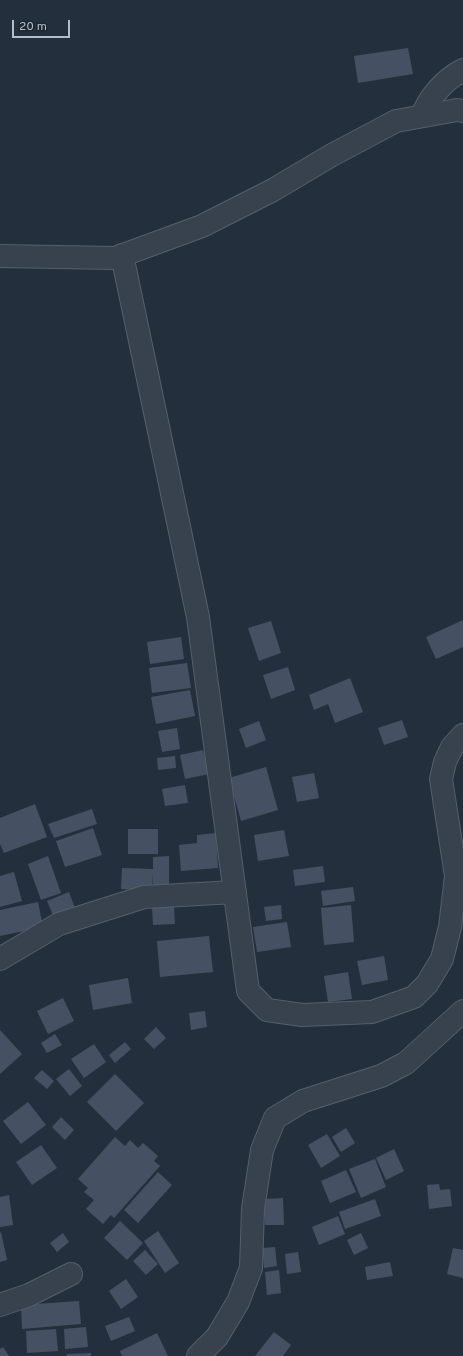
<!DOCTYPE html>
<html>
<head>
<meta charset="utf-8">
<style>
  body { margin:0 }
  #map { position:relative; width:463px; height:1356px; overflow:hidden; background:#242f3e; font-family:Overpass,sans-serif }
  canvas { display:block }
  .scale { position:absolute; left:12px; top:20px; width:58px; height:18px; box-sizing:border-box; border:2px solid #b4bcc9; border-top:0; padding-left:5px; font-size:12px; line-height:14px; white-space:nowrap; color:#b4bcc9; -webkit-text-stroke:3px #1d2633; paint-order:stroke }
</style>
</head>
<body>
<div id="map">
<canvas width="463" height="1356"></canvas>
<div class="scale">20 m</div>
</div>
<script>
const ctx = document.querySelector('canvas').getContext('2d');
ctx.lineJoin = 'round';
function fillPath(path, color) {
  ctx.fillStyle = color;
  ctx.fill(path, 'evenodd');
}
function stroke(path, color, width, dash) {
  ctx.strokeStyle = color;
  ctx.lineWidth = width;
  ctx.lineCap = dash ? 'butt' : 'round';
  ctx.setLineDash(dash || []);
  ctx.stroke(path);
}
fillPath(new Path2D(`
  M408 48 413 74 358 83 354 56Z
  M463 620V647L436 659 426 637Z
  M271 621 281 653 259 661 248 628Z
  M181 637 184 659 150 664 147 642Z
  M187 663 191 688 152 693 149 668Z
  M288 667 295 690 271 699 263 675Z
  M350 678 363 712 335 723 328 704 314 710 309 695Z
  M190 690 195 716 156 724 151 697Z
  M402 720 408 737 384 745 378 728Z
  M259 721 266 740 246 748 239 729Z
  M177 728 180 749 162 752 158 731Z
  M203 750 209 774 185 779 180 755Z
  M175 756 176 768 158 770 157 758Z
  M266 767 278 810 241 821 229 778Z
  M314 773 319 798 297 802 292 777Z
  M185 785 188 803 165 806 162 789Z
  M35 804 47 837 4 853 0 844V818Z
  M92 809 97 824 54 838 48 824Z
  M93 828 102 855 65 867 56 841Z
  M128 829H158V854H128Z
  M284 830 289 856 258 861 254 835Z
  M216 833 218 868 181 871 179 845 197 843V835Z
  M48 856 61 893 41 900 28 864Z
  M169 856V891H153V874L152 891 121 889 122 868 153 869V857Z
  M323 866 325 882 295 886 293 870Z
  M14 872 22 901 0 907V876Z
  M353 887 355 901 323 906 321 891Z
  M69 892 76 911 55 920 47 901Z
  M38 902 43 927 0 936V910Z
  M281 905 282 919 266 921 264 907Z
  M351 905 354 942 324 945 321 908Z
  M174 906 175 924 153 925 152 907Z
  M287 922 291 947 257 952 253 927Z
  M209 936 213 972 160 977 157 941Z
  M384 956 388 980 362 985 357 961Z
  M348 972 352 999 328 1002 324 976Z
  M128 978 132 1003 93 1010 89 985Z
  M63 998 74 1021 48 1034 37 1011Z
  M205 1011 207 1027 191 1030 189 1013Z
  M156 1027 166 1038 154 1049 144 1039Z
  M0 1030 22 1054 0 1074Z
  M55 1034 62 1045 47 1053 41 1043Z
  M125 1042 131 1049 115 1063 109 1055Z
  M94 1044 106 1062 84 1078 71 1059Z
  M69 1069 82 1086 70 1096 56 1079Z
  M42 1070 54 1081 47 1089 34 1078Z
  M115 1074 144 1103 116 1131 87 1102Z
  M28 1102 46 1125 21 1144 3 1121Z
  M61 1117 74 1130 65 1140 52 1127Z
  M346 1128 355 1143 341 1152 332 1137Z
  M327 1134 340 1156 321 1168 308 1145Z
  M115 1137 125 1146 130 1140 138 1148 143 1143 158 1156 154 1161 160 1166 114 1218 111 1215 103 1224 86 1209 94 1200 84 1192 88 1188 78 1179Z
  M41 1145 57 1168 32 1185 16 1162Z
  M394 1149 404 1171 386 1180 376 1158Z
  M375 1159 386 1187 361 1198 349 1169Z
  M346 1170 356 1192 330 1203 321 1181Z
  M158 1172 172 1185 138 1223 124 1210Z
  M439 1184 440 1190 450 1189 452 1206 429 1209 427 1185Z
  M9 1195 13 1225 0 1227V1197Z
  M283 1198 284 1225H265L264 1199Z
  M375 1199 381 1216 345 1229 339 1212Z
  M338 1216 345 1234 319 1245 312 1227Z
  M120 1221 143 1243 127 1260 104 1238Z
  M158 1231 179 1263 165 1273 144 1241Z
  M1 1232 7 1260 0 1262V1233Z
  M63 1233 69 1242 57 1252 50 1243Z
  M361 1233 368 1248 354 1255 347 1240Z
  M275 1247 277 1266 264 1268 262 1248Z
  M453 1248 463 1250V1278L447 1274Z
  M145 1250 158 1264 146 1275 133 1261Z
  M298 1252 301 1272 287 1274 285 1254Z
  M390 1262 393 1276 367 1280 365 1267Z
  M279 1270 281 1293 267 1295 265 1272Z
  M126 1279 138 1297 121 1309 109 1291Z
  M79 1301 81 1324 22 1329 21 1305Z
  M129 1317 135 1331 111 1341 105 1326Z
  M86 1327 88 1347 65 1349 64 1329Z
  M56 1329 58 1351 27 1353 26 1331Z
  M274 1332 291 1345 283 1356H255Z
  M157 1333 168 1356H122L120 1351Z
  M3 1347 9 1356H0V1349Z
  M91 1353V1356H67V1354Z`), '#455162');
const street = new Path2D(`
  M422 116C429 97 445 79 463 70
  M122 255 198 617 248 991 267 1010 302 1015 372 1012 414 997 427 984 442 959 450 927 456 876 441 779 445 762 452 747 463 735
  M0 256 115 258 202 226 273 190 332 155 396 121 457 110 463 111
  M0 959 59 924 144 897 235 892
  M0 1305 29 1295 71 1274
  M198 1356 217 1337 238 1302 251 1268 253 1209 262 1150 275 1118 303 1101 381 1076 406 1063 463 1011`);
stroke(street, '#565f6c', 24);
stroke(street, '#38414e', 22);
</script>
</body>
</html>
